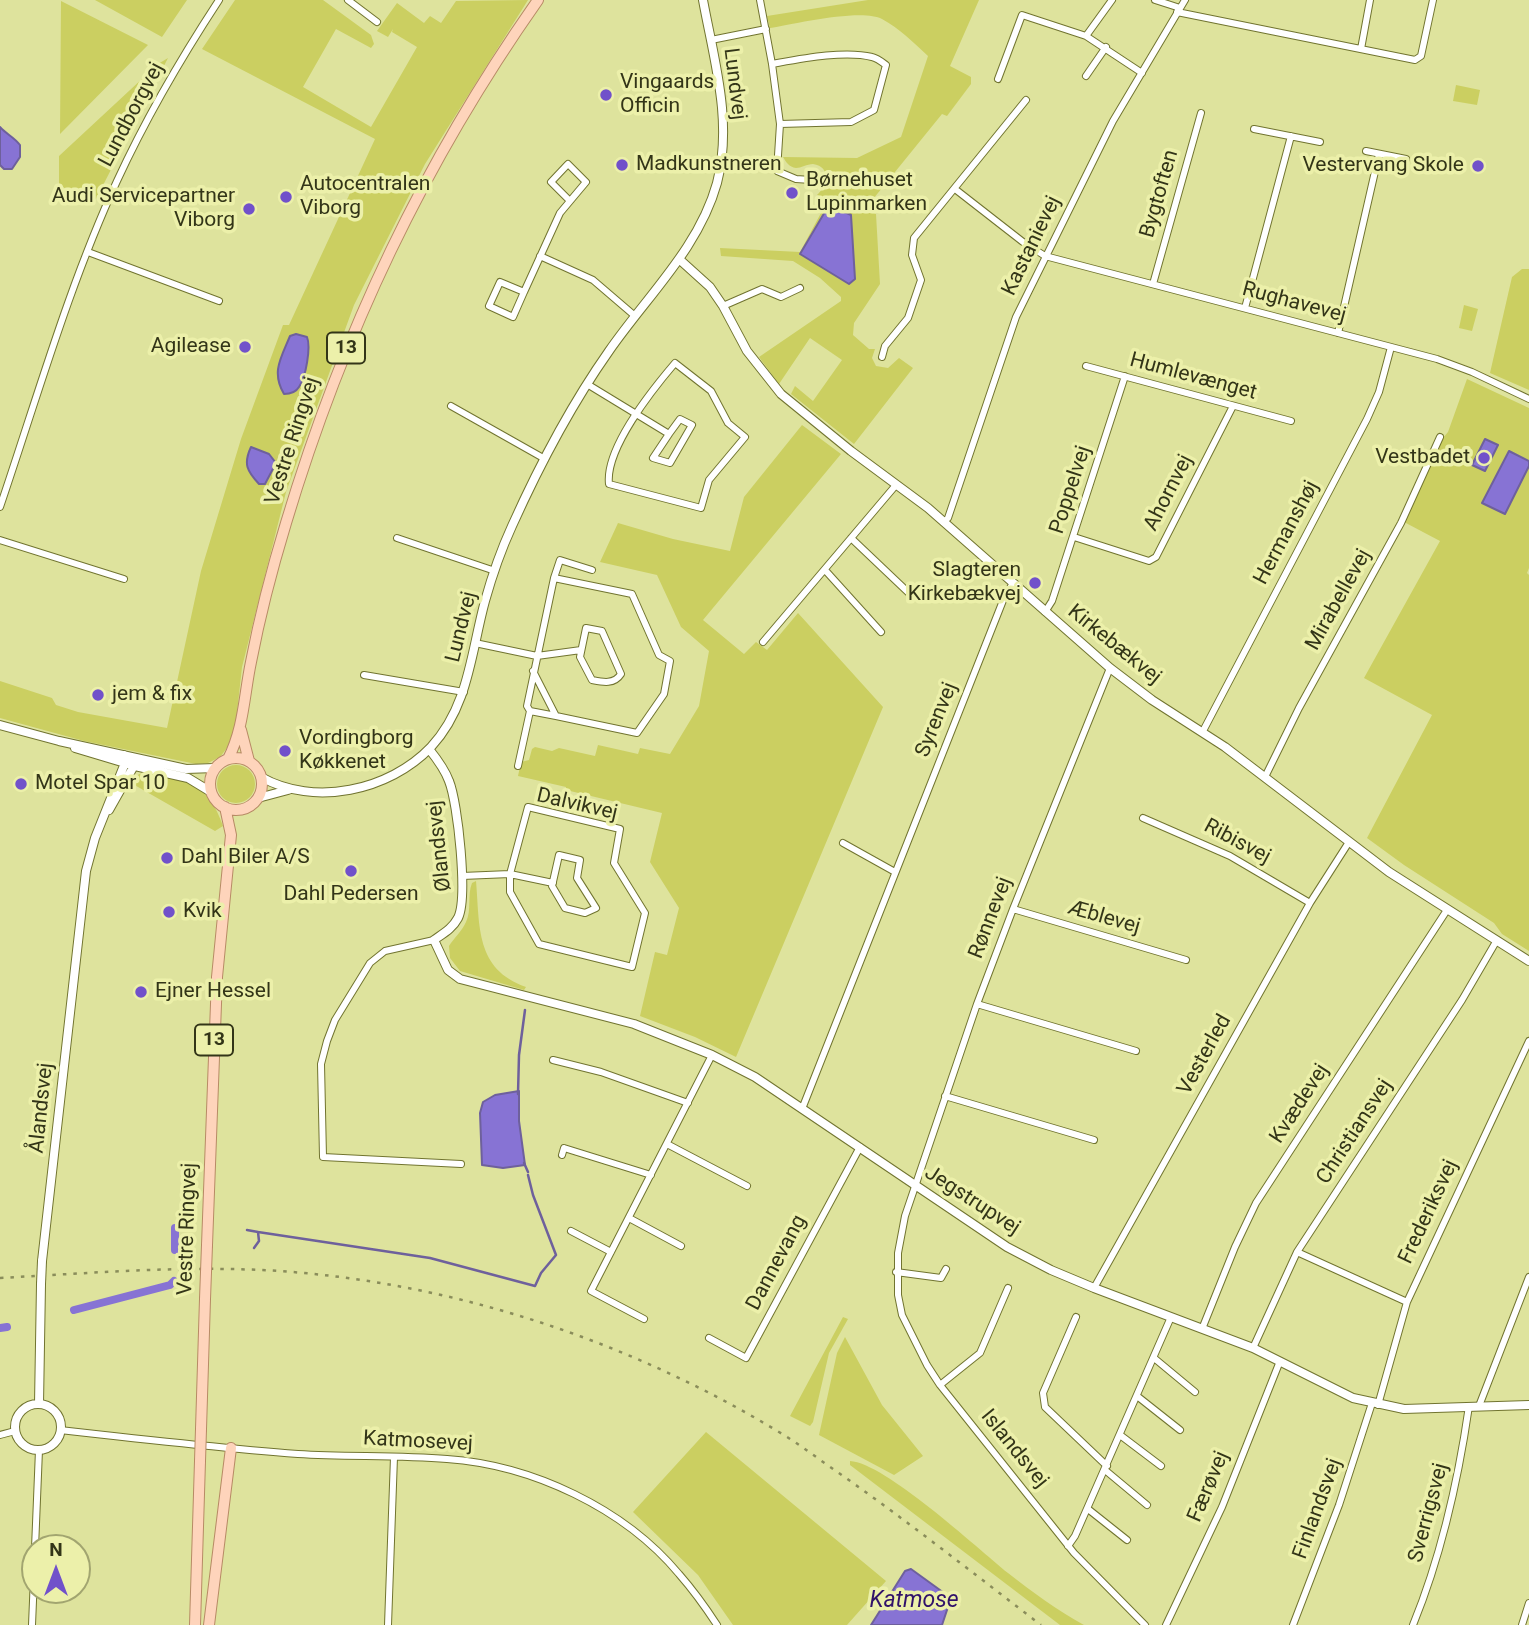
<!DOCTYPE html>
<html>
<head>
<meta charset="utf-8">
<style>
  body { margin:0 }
  #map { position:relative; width:1529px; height:1625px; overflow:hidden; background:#dee39d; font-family:Roboto,sans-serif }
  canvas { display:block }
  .north { position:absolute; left:21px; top:1534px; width:70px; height:70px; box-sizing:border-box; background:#ecf0aa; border:2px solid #a2a570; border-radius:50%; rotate:0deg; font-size:19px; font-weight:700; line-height:28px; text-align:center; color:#333518 }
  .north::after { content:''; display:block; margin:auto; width:24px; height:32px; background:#7151ca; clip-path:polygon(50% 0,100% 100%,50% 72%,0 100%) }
</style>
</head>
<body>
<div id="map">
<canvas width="1529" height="1625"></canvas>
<div class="north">N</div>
</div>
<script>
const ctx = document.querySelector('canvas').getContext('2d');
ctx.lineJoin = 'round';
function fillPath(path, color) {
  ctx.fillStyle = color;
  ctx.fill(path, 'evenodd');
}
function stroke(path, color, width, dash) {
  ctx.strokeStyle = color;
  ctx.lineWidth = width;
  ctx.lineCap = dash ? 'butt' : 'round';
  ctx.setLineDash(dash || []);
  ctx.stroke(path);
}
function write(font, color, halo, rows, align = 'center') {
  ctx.font = font + ' Roboto,sans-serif';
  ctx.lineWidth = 7;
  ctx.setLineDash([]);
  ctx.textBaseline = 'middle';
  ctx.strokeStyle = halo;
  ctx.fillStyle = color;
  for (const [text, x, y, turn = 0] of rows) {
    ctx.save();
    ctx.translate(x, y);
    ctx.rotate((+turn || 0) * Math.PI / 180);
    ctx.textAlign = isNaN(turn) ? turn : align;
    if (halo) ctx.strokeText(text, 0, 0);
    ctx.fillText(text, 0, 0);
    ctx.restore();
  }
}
fillPath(new Path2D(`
  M95 0H187L162 37Z
  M235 0H323L371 35 374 44 371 48 336 29 303 87 371 127 417 47 392 32 393 29 388 37 377 31 397 3 424 23 430 16 441 23 456 1 528 0 425 164 354 305 286 492 242 667 235 731 230 744 220 757 208 763 196 764 84 741 0 718V681L52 698 56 705 78 712 167 728 201 571 241 439 283 325H289L375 139 202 49Z
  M868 0H979L950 66 971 77V84L947 116 942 114 865 209 876 214 880 284 854 323 853 335 869 349H875L872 358 876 366 888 368 899 358 913 368 854 444 791 394 795 386 813 401 842 360 810 338 779 384 759 357 841 301V297L820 278 793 261 721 256 720 248 800 252 828 200 817 195C827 186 832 167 813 164 807 164 801 168 796 168 789 167 786 162 783 157L857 158 901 137 928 56C914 43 899 28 882 19 862 8 794 24 770 28L767 16Z
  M61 1 148 45 60 134Z
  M168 58 96 199 59 186V156L158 64Z
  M1456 85 1480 90 1477 105 1453 101Z
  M1522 269H1529V390L1490 373 1512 277Z
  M1464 305 1478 309 1472 331 1459 328Z
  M1467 379 1529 408V568L1527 573 1529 575V951L1502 934 1494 923 1404 865 1367 838 1432 715 1364 678 1440 541 1404 522 1442 439 1448 432Z
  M802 425 841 454 703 620 744 654 756 642 767 650 798 613 883 707 736 1057 695 1037 640 1016 655 952 667 955 679 908 650 862 662 813 566 790V787L518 776 521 762 529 760 532 749 535 747 552 751 559 748 595 756 598 745 638 754 640 748 670 754 699 706 709 651 681 627 657 575 600 562 618 523 673 539 730 551 744 497Z
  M217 784a19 19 0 1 1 38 0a19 19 0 1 1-38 0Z
  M149 772C190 782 208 783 223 826L215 831 131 783 139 774Z
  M476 881C480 926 475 969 526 987L524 990 460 971 450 958 449 946C454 938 462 931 466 922 472 910 467 895 472 883Z
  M843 1317 848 1319 829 1353 813 1422 810 1426 790 1416Z
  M845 1337 882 1405 923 1456 894 1475 819 1435 837 1353Z
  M706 1432 886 1581 847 1625H733L698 1575 633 1512Z
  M850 1461C885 1463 976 1547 1008 1573 1032 1592 1057 1610 1084 1625H1060L850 1465Z`), '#cbcf61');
const water = new Path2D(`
  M0 127C6 134 14 137 20 145V157L12 169H4L0 165Z
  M829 205 851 215 855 279 849 284 800 254Z
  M296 334 307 337C311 347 306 377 299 387 296 392 290 394 284 394 271 372 281 358 290 336Z
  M1485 439 1498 445 1485 471 1472 465Z
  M251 447 269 454 276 463 265 484H259C247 471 243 464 251 447Z
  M1509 451 1529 461V466L1505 514 1482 503Z
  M519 1091V1121L525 1165 503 1168 482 1165 480 1113 483 1102 495 1095Z
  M911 1569 951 1598 942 1625H871L905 1571Z`);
fillPath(water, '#8773d4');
stroke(water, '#6e609c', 2);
stroke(new Path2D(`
  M518 1094 519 1055 525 1010
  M524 1163 528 1172
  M247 1230 258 1232 259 1241 254 1248
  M258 1232 430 1258 535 1286 541 1273 556 1255 533 1195 528 1175`), '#6e609c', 2.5);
stroke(new Path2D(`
  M175 1250V1228
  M74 1310 170 1285 174 1281
  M0 1328 7 1327`), '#8773d4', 8);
const minor = new Path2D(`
  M348 0 377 22
  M760 0 772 64 780 124 777 171 796 179 811 180
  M1155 0 1180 8
  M1177 12 1415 60 1421 56 1433 0
  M1086 36 1112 0
  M711 40 766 29
  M1361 49 1370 0
  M772 64C800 59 844 50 872 57 877 58 882 62 886 65L874 110 851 122 780 124
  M1086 76 1106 47
  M998 79 1022 15 1086 36 1142 73
  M1254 129 1320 142
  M1366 151 1406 159
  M955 189 1023 242 1045 256 1437 359 1472 372 1529 399
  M88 252 219 301
  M540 256 593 280 635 316
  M1153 284 1201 113
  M524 292 513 317 489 306 500 282 524 292 560 213 586 182 568 164 551 182 569 200
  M723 306 762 289 781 297 800 288
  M1245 308 1291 136
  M1338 333 1379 154
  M882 357 885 346 908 318 921 280 912 255 914 238 1026 100
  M675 363 711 391 728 423 745 437 709 480 701 508 609 484C605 449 652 390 675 363Z
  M1086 366 1291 421
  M587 384 669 434 653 458 670 463 692 425 680 419 669 434
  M451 406 545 459
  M0 507C37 398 69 285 117 181 146 118 181 58 219 0
  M944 522 948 518 1016 317 1113 121 1185 0
  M1074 537 1149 561 1156 557 1233 406
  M397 538 495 571
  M851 538 911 595
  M0 540 124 579
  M825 570 881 632
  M1045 612 1052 601 1125 376
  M586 628 602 631 621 674C614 685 602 682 592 680L580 657Z
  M763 642 896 485
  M475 643 537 656 581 650
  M1110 668 1013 909 977 1004 905 1216 898 1253V1295L902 1315 927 1365 940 1385 1074 1553 1145 1625
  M533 671 556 716 637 733 664 694 670 661 659 655 632 594 554 578
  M364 675 464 692
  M556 716 530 711 527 706 554 578 560 560 592 570
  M1203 731 1367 419 1379 392 1391 347
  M518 766 530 711
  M1265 777 1299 708 1401 523 1440 437
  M528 807 620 829 614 863 645 913 632 967 539 944 510 892V874Z
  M1143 818 1230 856 1310 903
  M843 843 895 872
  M559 855 580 860 577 878 596 908 585 913 565 908 552 886Z
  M462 876 510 874 553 883
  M1013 909 1186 960
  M434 940 385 951 370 963 335 1020 327 1041 321 1064 323 1157 461 1164
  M977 1004 1136 1051
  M553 1060 601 1072 688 1103
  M945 1096 1094 1140
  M802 1109 1004 598 1013 583
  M667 1144 747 1186
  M562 1155 564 1148 651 1175
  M629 1218 681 1246
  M571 1231 611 1252
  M1297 1252 1407 1302
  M896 1272 941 1278 946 1269
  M1094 1288 1310 903 1349 842
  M1076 1317 1043 1393 1045 1407 1107 1466
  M644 1319 591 1291 712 1055
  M1202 1329 1235 1247 1256 1203 1447 910
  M709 1338 746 1358 860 1147
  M1253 1348 1297 1252 1462 1000 1497 940
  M1154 1358 1195 1392
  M940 1385 980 1353 1008 1288
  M1137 1396 1180 1430
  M1378 1405 1407 1302 1529 1041
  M1479 1406 1529 1277
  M60 1430C139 1439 219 1448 298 1454 348 1457 397 1455 447 1459 532 1465 624 1508 679 1574 693 1590 706 1608 717 1625
  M0 1435 15 1431
  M1120 1435 1161 1466
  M1105 1470 1147 1505
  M1088 1509 1127 1540
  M1068 1546 1075 1536 1171 1317
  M35 1548 39 1450
  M32 1625 35 1552
  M388 1625 394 1457
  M1166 1625 1222 1507 1280 1361
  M1293 1625 1339 1505 1372 1403
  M1413 1625C1442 1554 1458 1482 1469 1406
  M1522 1625 1529 1603`);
const tertiary = new Path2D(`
  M679 259 710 287 723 306 747 351 781 394 851 451 928 508 1110 668 1152 700 1225 747 1389 872 1529 961
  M0 725 59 741 186 769 215 768
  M75 748 135 766 188 778 211 792
  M429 749C437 759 445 770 449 781 458 803 468 898 458 918 452 929 444 933 434 940L448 970 460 979 634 1024 712 1055 755 1077 1007 1247 1051 1270 1094 1288 1253 1348 1353 1398 1404 1409 1529 1405
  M261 777C314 807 389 791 431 747 469 706 471 652 485 601 492 576 501 550 512 526 539 466 571 405 609 351 647 296 699 248 717 183 733 122 714 60 703 0
  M258 798 288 790
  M109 810 135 764
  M42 1261 86 871 95 838 125 763 124 755
  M39 1404 41 1284
  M15 1427a23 23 0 1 1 46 0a23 23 0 1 1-46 0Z`);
const primary = new Path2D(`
  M241 730 249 761
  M210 784a26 26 0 1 1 52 0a26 26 0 1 1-52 0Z
  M228 759C244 728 244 695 251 662 260 615 272 569 286 523 343 333 424 162 538 0
  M207 1245 217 977 231 835 225 807
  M201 1429 205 1299
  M195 1625 200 1461
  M209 1625 231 1448`);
stroke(minor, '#717430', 8);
stroke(tertiary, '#717430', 10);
stroke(primary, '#b78a65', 12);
stroke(minor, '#fff', 6);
stroke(tertiary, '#fff', 8);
stroke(primary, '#fed4bb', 10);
stroke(new Path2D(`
  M0 1278C92 1273 187 1265 279 1271 455 1283 629 1341 779 1432 799 1444 817 1458 836 1471 906 1520 973 1573 1041 1625`), '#8a8d5b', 2.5, [3.5, 7]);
const tertiaryBridge = new Path2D(`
  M41 1284 42 1261`);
const primaryBridge = new Path2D(`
  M205 1299 207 1245
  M200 1461 201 1429`);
stroke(tertiaryBridge, '#717430', 10, []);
stroke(primaryBridge, '#b78a65', 12, []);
stroke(tertiaryBridge, '#fff', 8);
stroke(primaryBridge, '#fed4bb', 10);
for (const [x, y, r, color] of [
  [606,95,7,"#7151ca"],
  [622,165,7,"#7151ca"],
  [1478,166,7,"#7151ca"],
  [792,193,7,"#7151ca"],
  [286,197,7,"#7151ca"],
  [249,209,7,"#7151ca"],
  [245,347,7,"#7151ca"],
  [1484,458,7,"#7151ca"],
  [1035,583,7,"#7151ca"],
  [98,695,7,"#7151ca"],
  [285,751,7,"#7151ca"],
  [21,784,7,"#7151ca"],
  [167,858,7,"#7151ca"],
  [351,871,7,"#7151ca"],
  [169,912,7,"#7151ca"],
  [141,992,7,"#7151ca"]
]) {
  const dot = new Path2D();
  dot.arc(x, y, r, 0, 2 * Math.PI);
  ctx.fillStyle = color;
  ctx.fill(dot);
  stroke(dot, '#ecf0aa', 2.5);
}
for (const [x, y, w] of [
  [346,348,38],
  [214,1040,38]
]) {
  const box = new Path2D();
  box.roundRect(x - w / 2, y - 15.5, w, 31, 5);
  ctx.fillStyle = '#ecf0aa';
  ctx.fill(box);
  stroke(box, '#333518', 2);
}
write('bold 19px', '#333518', null, [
  ["13",346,348],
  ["13",214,1040]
]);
write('21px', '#333518', '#ecf0aa', [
  ["Vingaards",620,83],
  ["Officin",620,107],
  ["Madkunstneren",636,165],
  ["Vestervang Skole",1464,166,"right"],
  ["Børnehuset",806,181],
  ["Lupinmarken",806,205],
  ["Autocentralen",300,185],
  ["Viborg",300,209],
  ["Audi Servicepartner",235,197,"right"],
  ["Viborg",235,221,"right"],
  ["Agilease",231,347,"right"],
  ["Vestbadet",1470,458,"right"],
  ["Slagteren",1021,571,"right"],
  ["Kirkebækvej",1021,595,"right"],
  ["jem & fix",112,695],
  ["Vordingborg",299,739],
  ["Køkkenet",299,763],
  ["Motel Spar 10",35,784],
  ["Dahl Biler A/S",181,858],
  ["Dahl Pedersen",351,895,"center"],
  ["Kvik",183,912],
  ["Ejner Hessel",155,992]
], 'left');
write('21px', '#333518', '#ecf0aa', [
  ["Lundvej",734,84,83],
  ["Lundborgvej",132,115,-62],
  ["Bygtoften",1160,194,-74],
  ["Kastanievej",1032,246,-64],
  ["Rughavevej",1294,303,15],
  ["Humlevænget",1193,377,15],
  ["Vestre Ringvej",293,441,-72],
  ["Poppelvej",1071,490,-72],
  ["Ahornvej",1169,493,-63],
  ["Hermanshøj",1287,533,-62],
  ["Mirabellevej",1339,600,-61],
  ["Lundvej",462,627,-76],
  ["Kirkebækvej",1114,645,39],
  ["Syrenvej",937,720,-68],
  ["Dalvikvej",577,805,13],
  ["Ribisvej",1237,842,28],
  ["Ølandsvej",440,846,-96],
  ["Rønnevej",991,918,-69],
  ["Æblevej",1104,918,16],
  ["Vesterled",1205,1055,-61],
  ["Kvædevej",1300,1104,-57],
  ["Ålandsvej",42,1108,-84],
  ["Christiansvej",1355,1132,-57],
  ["Jegstrupvej",972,1201,33],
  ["Frederiksvej",1429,1212,-65],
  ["Vestre Ringvej",188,1229,-88],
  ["Dannevang",777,1263,-62],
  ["Katmosevej",418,1442,3],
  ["Islandsvej",1014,1449,51],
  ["Færøvej",1209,1487,-67],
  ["Finlandsvej",1318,1509,-70],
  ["Sverrigsvej",1429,1513,-75]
]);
write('italic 23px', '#31126a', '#ecf0aa', [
  ["Katmose",914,1601]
]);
</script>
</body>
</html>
